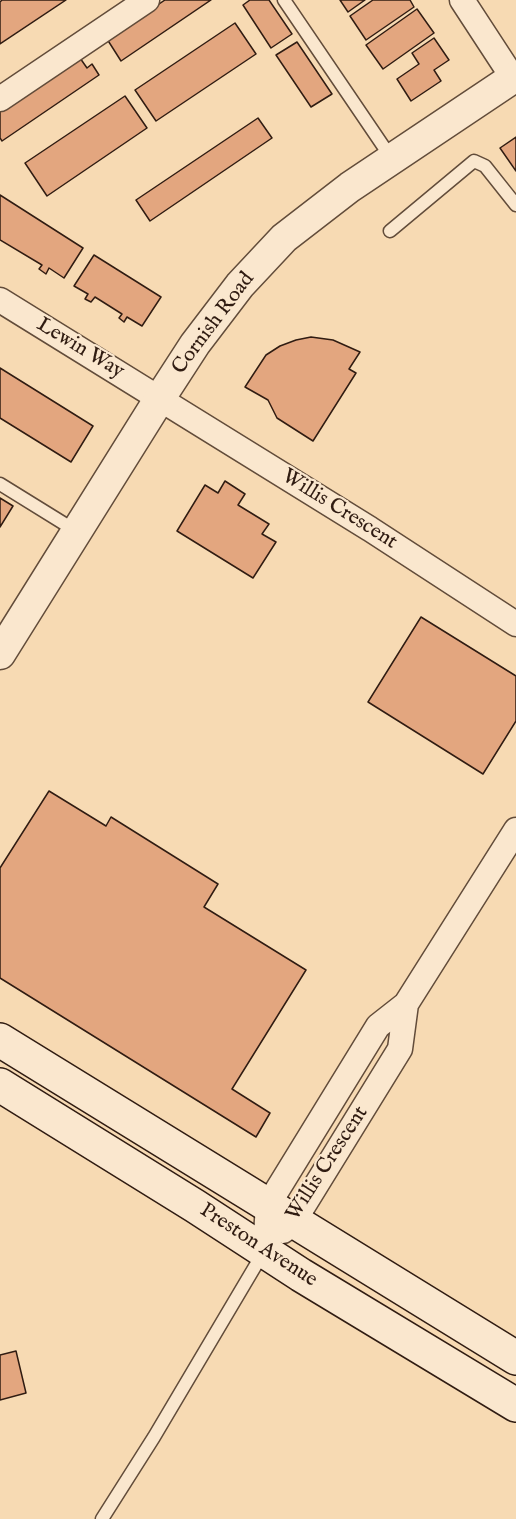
<!DOCTYPE html>
<html>
<head>
<meta charset="utf-8">
<style>
  body { margin:0 }
  canvas { display:block; background:#f7dab3 }
</style>
</head>
<body>
<canvas width="516" height="1519"></canvas>
<script>
const ctx = document.querySelector('canvas').getContext('2d');
ctx.lineJoin = 'round';
function fillPath(path, color) {
  ctx.fillStyle = color;
  ctx.fill(path, 'evenodd');
}
function stroke(path, color, width, dash) {
  ctx.strokeStyle = color;
  ctx.lineWidth = width;
  ctx.lineCap = dash ? 'butt' : 'round';
  ctx.setLineDash(dash || []);
  ctx.stroke(path);
}
function write(font, color, halo, rows, align = 'center') {
  ctx.font = font + ' "IM FELL English",serif';
  ctx.lineWidth = 4.5;
  ctx.setLineDash([]);
  ctx.textBaseline = 'middle';
  ctx.strokeStyle = halo;
  ctx.fillStyle = color;
  for (const [text, x, y, turn = 0] of rows) {
    ctx.save();
    ctx.translate(x, y);
    ctx.rotate((+turn || 0) * Math.PI / 180);
    ctx.textAlign = isNaN(turn) ? turn : align;
    if (halo) ctx.strokeText(text, 0, 0);
    ctx.fillText(text, 0, 0);
    ctx.restore();
  }
}
const building = new Path2D(`
  M2 0H66L0 44V2Z
  M165 0H211L121 61 107 39Z
  M250 0H269L292 34 271 48 243 5Z
  M340 0H365L348 12Z
  M373 0H410L414 7 366 40 350 16Z
  M417 9 434 33 383 69 366 45Z
  M235 23 256 54 156 121 135 90Z
  M434 38 449 60 434 70 441 81 411 101 397 79 419 64 412 53Z
  M297 42 332 94 311 107 276 55Z
  M80 58 87 68 92 64 99 75 2 141 0 138V112Z
  M125 96 147 128 47 196 25 163Z
  M258 118 272 138 150 221 136 200Z
  M516 137V171L500 148Z
  M0 195 83 248 64 278 49 268 46 274 39 269 42 265 0 240Z
  M94 255 161 297 142 326 127 317 124 322 119 318 122 314 95 297 91 302 85 299 88 294 74 286Z
  M311 337 333 340 360 352 349 369 356 373 313 441 277 418 268 400 245 387 266 355 280 346 296 340Z
  M0 368 93 426 71 462 0 418Z
  M225 481 245 494 238 505 269 524 262 534 276 542 253 578 177 531 205 485 218 493Z
  M0 498 13 506 0 527Z
  M421 617 516 676V721L483 774 368 702Z
  M49 791 106 826 111 817 218 884 204 907 306 970 232 1089 270 1113 256 1137 0 978V868Z
  M16 1351 26 1393 0 1400V1355Z`);
fillPath(building, '#e3a67f');
stroke(building, '#301c12', 1.5);
const service = new Path2D(`
  M284 0 392 159
  M390 231 474 161 485 166 516 205
  M0 484 76 531
  M102 1519 154 1437 263 1253`);
const minor = new Path2D(`
  M462 0 513 78
  M0 99 147 0
  M0 300 370 529 516 624
  M283 1231 294 1221 400 1049 406 1004
  M265 1250 268 1205 378 1026 406 1004 516 830`);
const tertiary = new Path2D(`
  M0 654 160 398 195 344 240 285 284 238 350 187 516 76`);
const secondary = new Path2D(`
  M0 1040 516 1358
  M0 1085 195 1206 301 1275 516 1405`);
stroke(service, '#624c3a', 15);
stroke(minor, '#624c3a', 27);
stroke(tertiary, '#624c3a', 33);
stroke(secondary, '#301c12', 36);
stroke(service, '#fae7ce', 12);
stroke(minor, '#fae7ce', 24);
stroke(tertiary, '#fae7ce', 30);
stroke(secondary, '#fae7ce', 33);
write('21px', '#301c12', '#fae7ce', [
  ["Cornish Road",214,324,-53],
  ["Lewin Way",80,349,31],
  ["Willis Crescent",339,510,32],
  ["Willis Crescent",328,1164,-57],
  ["Preston Avenue",258,1246,33]
]);
</script>
</body>
</html>
